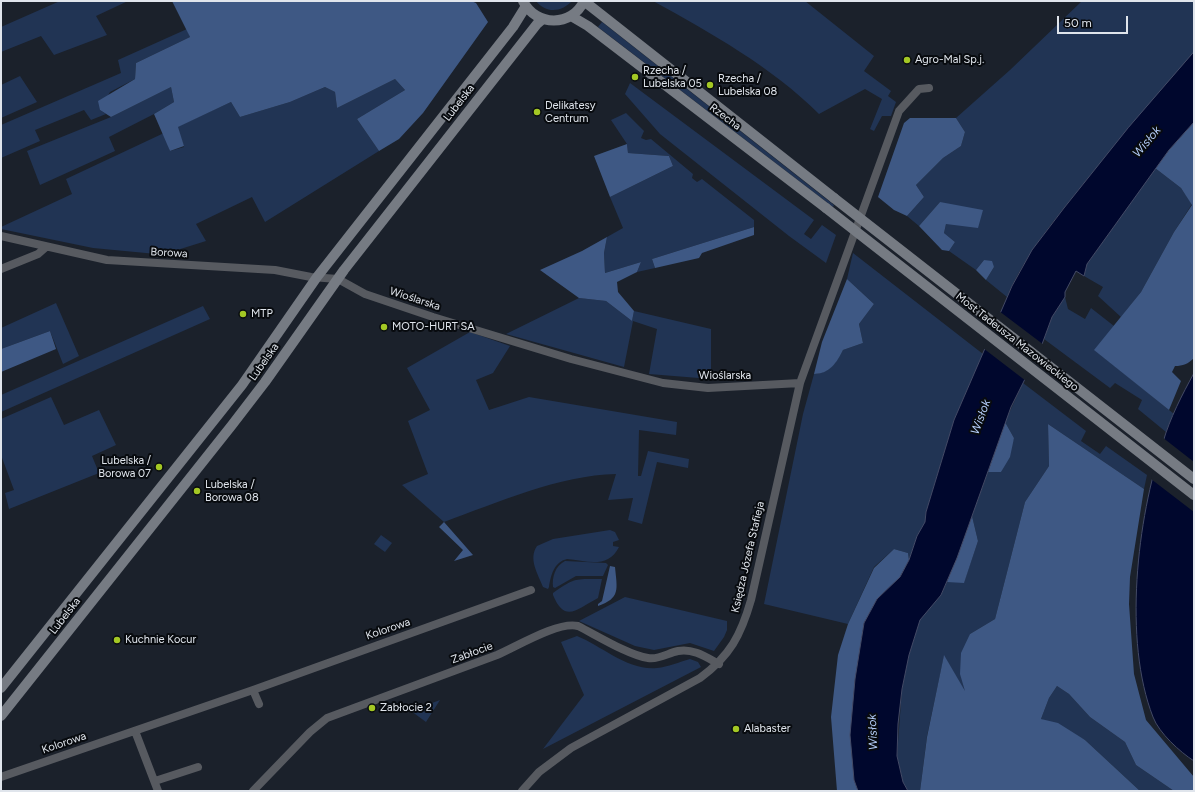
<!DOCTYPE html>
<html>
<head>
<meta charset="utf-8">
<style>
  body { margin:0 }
  #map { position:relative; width:1195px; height:792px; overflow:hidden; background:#1b212b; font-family:Figtree,sans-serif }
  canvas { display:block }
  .frame { position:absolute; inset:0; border:2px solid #e0e5ec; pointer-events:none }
  .scale { position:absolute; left:1057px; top:16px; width:71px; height:18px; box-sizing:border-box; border:2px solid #e0e5ec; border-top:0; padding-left:5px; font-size:12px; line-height:14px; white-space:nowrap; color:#e0e5ec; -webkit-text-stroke:3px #080b0f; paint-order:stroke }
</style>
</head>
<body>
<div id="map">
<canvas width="1195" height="792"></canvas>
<div class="frame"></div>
<div class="scale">50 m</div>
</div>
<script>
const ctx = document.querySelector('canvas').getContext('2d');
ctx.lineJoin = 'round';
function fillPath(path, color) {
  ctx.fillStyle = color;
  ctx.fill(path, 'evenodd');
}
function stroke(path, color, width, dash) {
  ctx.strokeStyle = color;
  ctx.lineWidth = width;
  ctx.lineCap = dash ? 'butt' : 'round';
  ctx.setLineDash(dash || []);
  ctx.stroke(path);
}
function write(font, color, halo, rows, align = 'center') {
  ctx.font = font + ' Figtree,sans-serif';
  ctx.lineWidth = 4;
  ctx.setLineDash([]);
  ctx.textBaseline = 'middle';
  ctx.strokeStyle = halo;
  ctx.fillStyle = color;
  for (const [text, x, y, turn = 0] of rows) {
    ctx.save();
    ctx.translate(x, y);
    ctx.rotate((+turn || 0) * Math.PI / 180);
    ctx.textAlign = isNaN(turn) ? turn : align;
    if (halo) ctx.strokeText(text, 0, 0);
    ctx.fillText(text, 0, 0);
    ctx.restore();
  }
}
fillPath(new Path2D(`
  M60 1H128L96 16 107 35 54 55 41 36 1 52V27Z
  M536 1H572C562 12 546 14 536 1Z
  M653 1H805L874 56 864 71 891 91 888 96 896 102 891 116H882L874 131 870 129 882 99 865 89 819 114C772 67 711 33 653 1Z
  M1082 1H1194V52C1157 95 1120 138 1085 182 1056 218 1025 254 1007 297L986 280 994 267 984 260 976 270 949 251 955 242 944 233 946 224 940 202 919 226 907 216 924 197 916 185 943 158 961 146 965 132 956 118 1010 70Z
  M602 22 834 205 833 207 598 27Z
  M187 29 190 37 136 63 135 79 110 92 100 110 106 114 91 120 84 110 35 130 40 141 1 158V125L121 73 118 60Z
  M20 76 37 102 1 118V85Z
  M395 79 405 90 357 119 379 151 265 222 252 197 196 224 206 241 174 251 167 255 93 248 1 229V227L72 194 66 179 164 133 170 151 184 147 177 127 231 102 240 117 290 102 325 87 335 92 337 108Z
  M630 83 814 220 804 234 811 239 822 225 836 235 826 263 789 236 660 134 625 94Z
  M171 87 174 102 154 114 109 137 115 151 40 185 27 151 111 117Z
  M626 113 644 131 641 138 646 140 651 139 693 174 692 178 697 182 702 179 754 220V227L652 259 655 268 637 272 641 262 605 273 604 253 607 237 623 228 610 197 673 166 669 156 628 153 627 144 611 120Z
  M1155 168 1181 188 1192 204 1174 232 1141 292 1121 317 1098 296 1103 287 1084 276 1087 264Z
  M853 253 983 354 954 420 926 512 925 522 917 536 909 560 908 553 894 549 874 567 848 624 764 604 803 414 814 374C829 374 837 361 843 350L863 343 859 324 874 304 847 279Z
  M1065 297 1068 309 1085 319 1091 308 1114 326 1095 350 1174 414 1166 432 1138 409 1142 400 1115 383 1110 388 1044 339 1052 317Z
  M579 298 606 301 632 321 634 311 711 329V379L649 374 657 329 633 321 624 367 506 334Z
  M56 303 79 356 63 364 50 331 1 349V328Z
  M203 306 210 319 1 412V395Z
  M470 332 510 346 493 373 476 380 489 410 529 397 677 422 676 435 639 430 638 476H641L648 451 689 459 688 468 657 462 642 524 628 520 633 498 608 500 616 474C560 475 496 503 444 522L402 485 428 474 408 421 430 410 407 368Z
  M1023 383 1086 431 1081 441 1100 454 1106 446 1147 475 1144 489 1048 424 1049 466 1025 502 995 619 970 634 966 694 944 656 927 736 920 791H908L903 782 897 756 902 689 909 655 920 619 941 595 947 582H964L978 541 972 516 988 472H1001L1014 438 1005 422Z
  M51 397 64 425 99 410 116 445 92 456 99 473 9 509 5 493 14 490 1 455V419Z
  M610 530 615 532 619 540 613 542V546L619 547C608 569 587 561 567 559 554 562 551 575 549 587L548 589 543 587C538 574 528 559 537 546L553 539Z
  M381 535 392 543 385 552 374 544Z
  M565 561 606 563 608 565 603 576H576L555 588 553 587C552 577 555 566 565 561Z
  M602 579 598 598C577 609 565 624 553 595V593C575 577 576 579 602 579Z
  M625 597 727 621V630L724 637 714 651 690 643 654 650 635 646 579 621Z
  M577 636C602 646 628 671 657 668 668 667 679 662 690 659L698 662 701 667 543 749 584 695 561 642Z
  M1057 686 1069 694 1090 717 1125 742 1136 765 1174 791H1140L1085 740 1041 719 1049 698Z
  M440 700 426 722 411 711Z`), '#213454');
fillPath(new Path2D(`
  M172 1H471L476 3 488 22 423 113 399 139 379 151 357 119 405 90 395 79 337 108 335 92 325 87 290 102 240 117 231 102 178 127 184 146 170 151 154 114 174 102 171 87 111 117 100 110 98 101 135 79 136 63 190 37Z
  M910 118H956L965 132 961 146 943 158 916 185 924 197 907 216 894 210 878 197 904 123Z
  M1194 122V358C1188 364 1183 366 1175 366L1172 372 1181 381 1169 410 1094 350 1141 292 1174 232 1192 205 1181 188 1155 168 1169 150Z
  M627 144 628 153 669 156 673 166 610 197 594 156Z
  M940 202 983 210 978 228 946 224 944 233 955 242 949 251 942 250 919 226Z
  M754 227V235L702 253 699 258 655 268 652 259Z
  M607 237 604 253 605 273 641 262 637 272 617 282 618 292 634 311 632 321 606 301 579 298 540 270 582 251Z
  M984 260 992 261 994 267 986 280 976 270Z
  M847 279 874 304 859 324 863 343 843 350C837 362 830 374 814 374L822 342Z
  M50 331 56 349 1 372V349Z
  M1005 422 1014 438 1010 457 1001 472H988Z
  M1048 424 1144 489 1130 577 1129 604 1134 674 1146 720 1194 777V791H1174L1136 765 1125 742 1090 717 1069 694 1057 686 1049 698 1041 719 1058 723 1085 740 1140 791H920L927 737 944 655 965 691 960 674 961 653 970 634 995 619 1025 502 1049 466Z
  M972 516 978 541 964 583 947 582Z
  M444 522 473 555 454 561 463 550 439 527Z
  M894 549 908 553 909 560 900 577 877 599 864 623 861 643 854 780 858 791H837L831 717 838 655 848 624 874 568Z
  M610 566 615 567C617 589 621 598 598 606V604L602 601Z`), '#3e5884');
const water = new Path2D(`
  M1194 52V122L1169 150 1087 264 1084 276 1076 271 1065 292V297L1052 317 1041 347 1011 407 957 558 941 595 920 620 909 655 902 689 898 724 897 756 903 782 908 791H858L854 780 850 735 855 679 864 623 877 599 900 577 909 560 917 536 925 522 926 512 954 420 1012 286 1032 250 1064 208 1128 128Z
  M1194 373V761C1180 752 1159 733 1153 717 1123 640 1137 519 1163 442 1170 418 1182 395 1194 373Z`);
fillPath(water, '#00072d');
stroke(water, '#434a66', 1);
fillPath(new Path2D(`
  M999 311 1044 345 1026 381 983 348Z
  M1162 437 1194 462V512L1151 479Z`), '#1b212b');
stroke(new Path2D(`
  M1 236 107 260 275 270 311 277 338 279 365 294 433 317 571 359 663 383 708 388 800 383
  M1 269 38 254 46 247
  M253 690 259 704
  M135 731 158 791
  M1 777 253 690 531 590
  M155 781 198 767
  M253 791 310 732 327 718 497 655C516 647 558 621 578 626 596 635 630 656 648 658 659 660 668 653 678 651 693 648 706 657 719 664
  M522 791 539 772 571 748 700 678C730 656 741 635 751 600L800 383 899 111 919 89 929 88`), '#575a60', 8);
stroke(new Path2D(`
  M523 1C536 27 572 27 584 1
  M587 1 589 5 834 198
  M571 16 588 26 826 208
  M1 688 242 385 317 277 513 27 526 6
  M1 716 232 425 265 382 344 270 537 24 543 19`), '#767b83', 10);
stroke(new Path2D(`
  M834 198 1194 479
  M826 208 1194 495`), '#767b83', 10);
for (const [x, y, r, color] of [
  [907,60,4,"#a4c824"],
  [635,77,4,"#a4c824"],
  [710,85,4,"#a4c824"],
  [537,112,4,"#a4c824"],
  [243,314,4,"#a4c824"],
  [384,327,4,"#a4c824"],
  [159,467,4,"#a4c824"],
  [197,491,4,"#a4c824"],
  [117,640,4,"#a4c824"],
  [372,708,4,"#a4c824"],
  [736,729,4,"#a4c824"]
]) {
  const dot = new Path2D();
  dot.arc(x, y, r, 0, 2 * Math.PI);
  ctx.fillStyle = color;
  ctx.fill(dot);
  stroke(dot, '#080b0f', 1.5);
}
write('11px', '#e0e5ec', '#080b0f', [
  ["Agro-Mal Sp.j.",915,60],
  ["Rzecha /",643,71],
  ["Lubelska 05",643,84],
  ["Rzecha /",718,79],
  ["Lubelska 08",718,92],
  ["Delikatesy",545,106],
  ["Centrum",545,119],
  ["MTP",251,314],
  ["MOTO-HURT SA",392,327],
  ["Lubelska /",151,461,"right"],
  ["Borowa 07",151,474,"right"],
  ["Lubelska /",205,485],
  ["Borowa 08",205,498],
  ["Kuchnie Kocur",125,640],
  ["Zabłocie 2",380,708],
  ["Alabaster",744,729]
], 'left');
write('11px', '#e0e5ec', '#080b0f', [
  ["Lubelska",459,103,-52],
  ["Rzecha",725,117,37],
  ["Borowa",169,253,3],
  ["Wioślarska",415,299,18],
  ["Most Tadeusza Mazowieckiego",1017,342,38],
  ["Lubelska",264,362,-55],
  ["Wioślarska",725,376],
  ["Księdza Józefa Stafieja",748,557,-77],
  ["Lubelska",65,616,-52],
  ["Kolorowa",388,629,-19],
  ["Zabłocie",472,653,-20],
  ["Kolorowa",64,743,-19]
]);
write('italic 12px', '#b2cbf6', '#080b0f', [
  ["Wisłok",1147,142,-50],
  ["Wisłok",981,417,-70],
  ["Wisłok",873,732,-92]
]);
</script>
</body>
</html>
